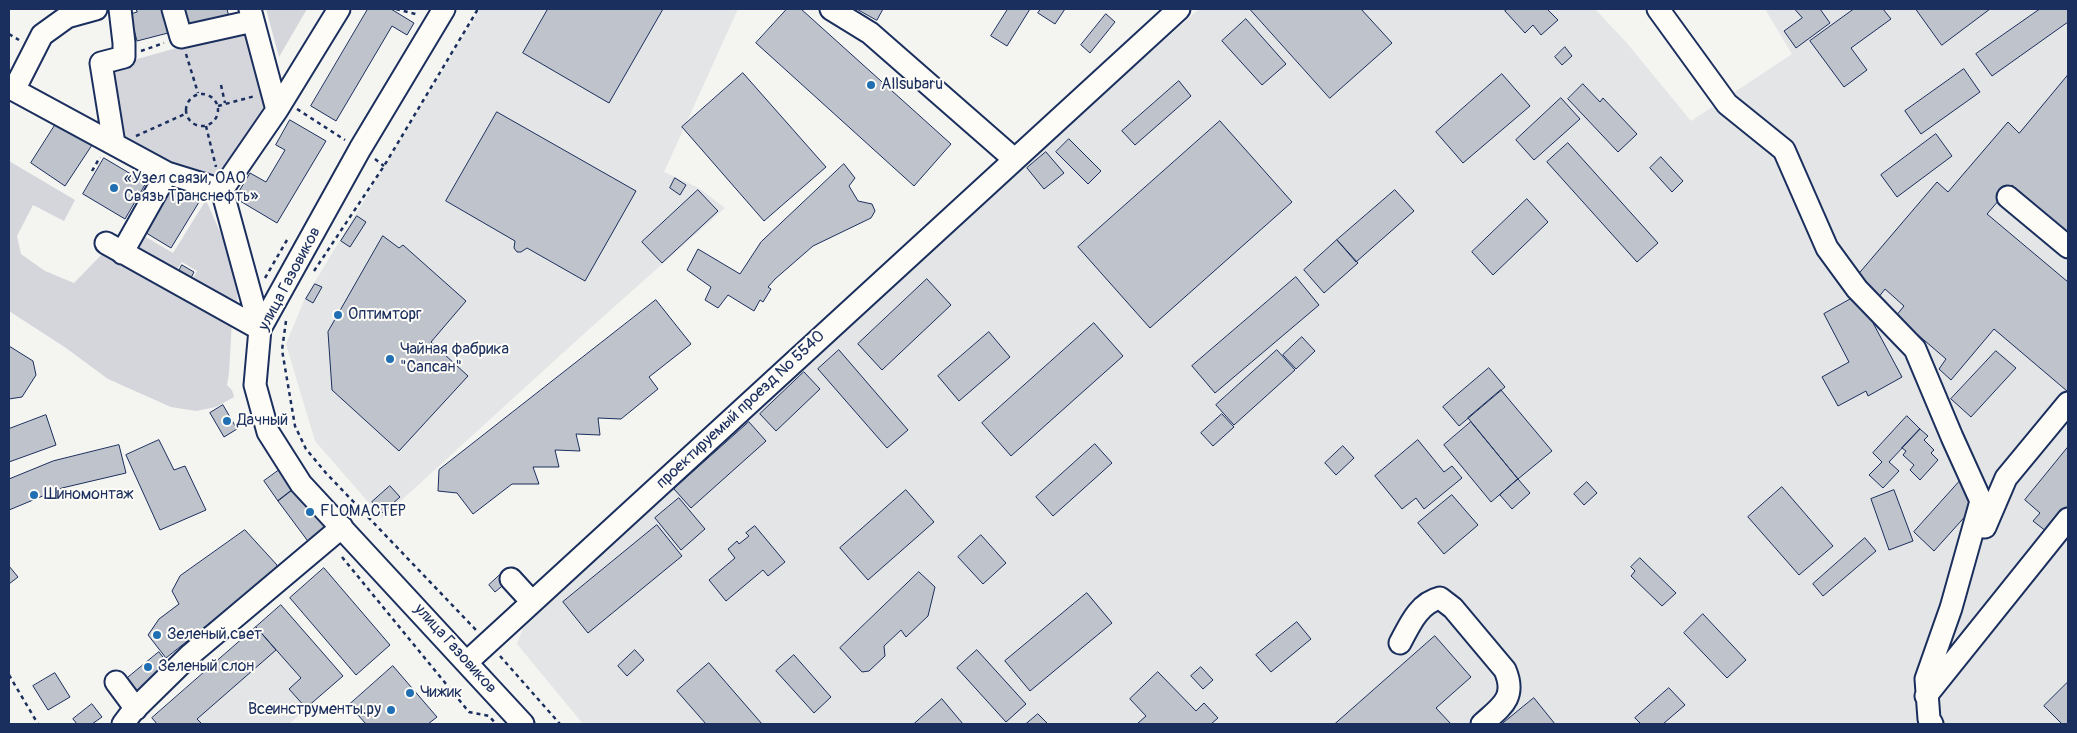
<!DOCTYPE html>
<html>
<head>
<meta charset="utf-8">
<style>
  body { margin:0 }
  #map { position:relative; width:2077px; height:733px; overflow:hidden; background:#f4f4f1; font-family:Pangolin,sans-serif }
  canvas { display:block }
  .frame { position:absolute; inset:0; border:10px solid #1b2f5e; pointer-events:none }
</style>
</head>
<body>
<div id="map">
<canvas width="2077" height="733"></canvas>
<div class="frame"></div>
</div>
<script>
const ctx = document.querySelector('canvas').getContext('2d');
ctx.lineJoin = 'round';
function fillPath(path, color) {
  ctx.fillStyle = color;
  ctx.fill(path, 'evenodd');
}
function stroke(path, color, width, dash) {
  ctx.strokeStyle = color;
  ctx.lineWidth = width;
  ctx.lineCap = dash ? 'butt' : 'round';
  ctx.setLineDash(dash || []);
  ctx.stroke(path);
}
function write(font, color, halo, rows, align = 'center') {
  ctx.font = font + ' Pangolin,sans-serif';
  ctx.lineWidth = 4;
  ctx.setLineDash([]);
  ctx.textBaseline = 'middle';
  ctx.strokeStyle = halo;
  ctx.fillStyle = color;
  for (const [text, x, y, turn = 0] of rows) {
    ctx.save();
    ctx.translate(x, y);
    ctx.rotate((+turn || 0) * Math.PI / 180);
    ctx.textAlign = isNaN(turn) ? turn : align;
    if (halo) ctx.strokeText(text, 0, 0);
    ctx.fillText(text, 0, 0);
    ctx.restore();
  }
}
fillPath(new Path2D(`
  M480 9H738L664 172 699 188 725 208 577 340 382 518 315 441 286 344 305 298Z
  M1199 9H1595L1626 42 1691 121 1792 54 1765 9H2068V724H583L517 644 525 623 1015 173Z
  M281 605 343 676 289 724H157L152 718Z`), '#e4e5e6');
fillPath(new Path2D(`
  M266 9H307L279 57Z
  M247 28 266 103 225 176 170 166 126 140 109 67Z
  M9 161 75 200 64 221 33 205 17 236 21 254 45 271 74 283 104 252 232 320 229 373 227 385 232 390 234 397 216 407 196 411 171 407 108 379 66 348 9 311Z
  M206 200 238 273 237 310 190 284 197 271 182 262 173 275 134 252 144 236 173 253Z`), '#d4d6db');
const building = new Path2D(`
  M136 9H163L168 33 137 41 130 14 137 12Z
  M184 9H227L230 21 190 31Z
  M368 9H391L414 23 407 35 392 26 336 121 311 106Z
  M548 9H663L609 103 523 53Z
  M787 9H801L951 144 914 186 756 43Z
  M857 9H883L877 20Z
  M1008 9H1030L1007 46 991 36Z
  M1041 9H1065L1055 24 1038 13Z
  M1250 9H1361L1392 43 1330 98Z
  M1508 9H1547L1558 20 1541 35 1533 25 1525 33 1505 11Z
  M1795 9H1820L1830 23 1796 48 1784 31 1802 18Z
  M1854 9H1883L1891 19 1851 48 1867 70 1844 87 1810 41Z
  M1916 9H1990L1942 45Z
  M2040 9H2068V22L1992 76 1976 54Z
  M1106 14 1115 22 1090 53 1081 45Z
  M1246 19 1286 64 1262 85 1222 41Z
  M1565 47 1572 56 1562 65 1555 57Z
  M1964 69 1980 92 1921 134 1905 111Z
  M743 73 826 167 764 221 682 127Z
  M1502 74 1530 106 1463 163 1436 132Z
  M2068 75V233L2012 185 1987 214 2068 282V389L2067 391 1994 329 1951 380 1939 369 1946 359 1896 316 1904 306 1885 289 1878 298 1855 278 1937 182 1948 192 2008 122 2019 133Z
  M1179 81 1191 96 1135 145 1122 131Z
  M1583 84 1600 102 1603 98 1637 134 1618 152 1568 99Z
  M1561 98 1580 119 1534 160 1516 140Z
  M497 112 636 191 585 281 527 248 521 252H517L514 248 515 241 446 201Z
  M59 119 94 142 65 186 31 163Z
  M290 120 326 141 277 223 235 198 250 173 266 182 285 150 276 145Z
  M1220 121 1292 202 1150 328 1078 247Z
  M1936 134 1952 156 1897 197 1881 175Z
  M1069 139 1101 171 1088 184 1056 152Z
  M1568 143 1658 243 1637 262 1547 162Z
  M1046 152 1064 173 1044 189 1027 168Z
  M1661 157 1683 181 1672 192 1650 168Z
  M104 158 146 183 125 219 83 194Z
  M844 164 855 178 849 186 858 201 872 204 875 211 871 218 813 246 775 279 768 287 771 289 763 302 760 300 754 311 728 295 718 308 705 300 711 287 687 270 698 249 740 274 761 242Z
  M675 178 686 185 680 195 670 188Z
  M166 182 199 202 171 248 138 228Z
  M698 190 718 211 662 263 642 242Z
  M1395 190 1414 211 1356 262 1337 240Z
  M1527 199 1548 222 1493 275 1472 252Z
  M357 216 366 222 350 247 341 241Z
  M383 236 399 248 403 245 466 301 431 342 468 376 399 451 332 390 328 332Z
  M1337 240 1358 263 1324 293 1304 270Z
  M182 265 194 272 190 280 178 273Z
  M1296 277 1319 305 1215 393 1192 366Z
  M927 279 951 305 882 370 858 344Z
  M315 284 322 287 313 303 306 299Z
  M1858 295 1902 377 1868 396 1866 391 1838 406 1822 377 1849 362 1824 314Z
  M656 300 691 344 649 377 658 389 621 419 598 418 600 435 576 434 580 451 555 450 559 467H533L539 484H512L473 514 457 493 438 491 439 470Z
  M1094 323 1123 356 1011 456 982 423Z
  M989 332 1010 357 959 401 938 376Z
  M1302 337 1315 351 1296 369 1283 355Z
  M9 346 33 361 36 375 22 397 9 399Z
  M839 350 908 430 887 448 818 369Z
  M1277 350 1295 370 1234 425 1216 405Z
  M1996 351 2016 368 1971 417 1951 399Z
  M1489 368 1505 387 1459 426 1443 407Z
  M804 372 820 389 776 431 760 414Z
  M1501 390 1552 451 1518 479 1468 418Z
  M223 405 237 429 224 437 210 413Z
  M1222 414 1234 427 1213 446 1201 433Z
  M46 415 56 445 9 462V429Z
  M1907 416 1920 429 1889 462 1899 471 1883 488 1869 475 1882 462 1873 453Z
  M749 422 766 441 691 508 674 489Z
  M1471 422 1518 479 1491 502 1444 445Z
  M1920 429 1928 436 1924 440 1934 450 1931 453 1938 460 1920 480 1910 470 1914 465 1903 455 1906 451 1902 448Z
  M159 440 174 470 185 466 206 510 160 530 126 455Z
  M1418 440 1444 472 1452 466 1462 478 1424 509 1416 498 1402 509 1375 476Z
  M1095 444 1112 463 1053 516 1036 497Z
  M119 445 126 473 62 488 9 510V479L53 461Z
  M1343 446 1354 458 1336 475 1325 463Z
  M2068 447V514L2051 535 2033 521 2040 513 2025 500Z
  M282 468 296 487 278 501 264 481Z
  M1518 479 1530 493 1512 509 1500 495Z
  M1587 482 1597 493 1584 505 1574 494Z
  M1959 482 1979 501 1934 551 1914 532Z
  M390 486 400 497 382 513 372 502Z
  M296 487 328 531 310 544 278 501Z
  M1782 487 1833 546 1799 575 1748 517Z
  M906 490 934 522 868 580 840 548Z
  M1894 490 1913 541 1889 550 1871 499Z
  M1452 495 1478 525 1444 554 1418 523Z
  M679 498 705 529 681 550 655 518Z
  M657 525 682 556 588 633 563 602Z
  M755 526 785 562 768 576 763 570 726 601 709 580 735 558 728 549 737 541 739 544 749 536 746 533Z
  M245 530 277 565V569L166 658 148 635 159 619 179 604 172 591 180 576Z
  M981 535 1006 563 983 584 958 557Z
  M1865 538 1876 551 1823 596 1813 584Z
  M1640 558 1676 593 1662 606 1631 576 1635 571 1631 567Z
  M9 566 18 577 9 584Z
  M324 568 390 645 356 675 290 598Z
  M919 572 935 587 928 616 906 637 901 630 884 646 885 656 869 671 862 672 840 648Z
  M501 574 507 582 495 592 489 585Z
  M1087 593 1112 623 1030 691 1005 661Z
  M281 605 343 676 306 708 289 689 301 678 256 627Z
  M1703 614 1746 660 1727 678 1684 633Z
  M1297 622 1311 639 1271 672 1256 655Z
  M256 627 276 650 197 719 202 724H157L152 718Z
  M1435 636 1471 677 1436 708 1451 724H1335Z
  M635 650 644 660 627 676 618 666Z
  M977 650 1026 704 1006 722 957 668Z
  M159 652 170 666 131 699 119 685Z
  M794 655 831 697 814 713 776 671Z
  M709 663 762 724H706L677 691Z
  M393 666 437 717 428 724H366L349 705Z
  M1201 667 1213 680 1203 689 1191 676Z
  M1158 672 1196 711 1204 703 1218 718 1211 724H1137L1146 716 1130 699Z
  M55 673 70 697 48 710 33 686Z
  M2068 682V724H2062L2044 706Z
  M1669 688 1685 705 1663 724H1641L1635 718Z
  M1534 698 1555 724H1502Z
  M942 699 963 724H914Z
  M92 704 102 717 92 724H77L73 719Z
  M1038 714 1048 724H1026Z`);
fillPath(building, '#bfc3cc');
stroke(building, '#1b2f5e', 1);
const minor = new Path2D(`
  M96 9 67 17 42 35 14 90 167 173 222 190 277 110 339 9
  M173 9 181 37 253 21
  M250 9 277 110
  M444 9 360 149 260 329 255 385 268 432 301 484 523 724
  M831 9 870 33 1014 159
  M1658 9 1727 104 1784 150 1827 248 1857 289 1915 349 1952 437 1981 501 1951 608 1926 679 1929 719 1932 724
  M114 144 101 63 124 57V43L120 9
  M222 190 260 329
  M2008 197 2068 247
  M106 243 260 329
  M122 253 167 173
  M1985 527 2006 478 2068 403
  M511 579 532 602
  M1400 643C1410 624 1419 603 1440 598L1453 608 1505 670C1517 698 1501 707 1482 724
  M467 662 1179 9
  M116 682 136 709
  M1926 696 2068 519
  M123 724 132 712 190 655 342 527`);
stroke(minor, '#1b2f5e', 25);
stroke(new Path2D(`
  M396 9 419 15
  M9 34 19 40
  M141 51 164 43
  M186 54 198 93
  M221 85 225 103
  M186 110a16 16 0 1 1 32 0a16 16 0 1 1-32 0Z
  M218 106 255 96
  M297 109 345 140
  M206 126 216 167
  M136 136 185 114
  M375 159 384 166
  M92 171 100 157
  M314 271 384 166 478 9
  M265 278 287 240
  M286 321 282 350 295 426 306 449 326 473 476 630
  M342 557 469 712 489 716 496 724
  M500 656 560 724
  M9 675 38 724`), '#1b2f5e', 2.5, [4, 4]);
stroke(minor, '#fdfcf7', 21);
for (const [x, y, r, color] of [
  [871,85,5,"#1f6fb2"],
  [114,188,5,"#1f6fb2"],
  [338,315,5,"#1f6fb2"],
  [390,359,5,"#1f6fb2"],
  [227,421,5,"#1f6fb2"],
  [34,495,5,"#1f6fb2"],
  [310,512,5,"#1f6fb2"],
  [157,635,5,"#1f6fb2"],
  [148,667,5,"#1f6fb2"],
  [410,693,5,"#1f6fb2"],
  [391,710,5,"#1f6fb2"]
]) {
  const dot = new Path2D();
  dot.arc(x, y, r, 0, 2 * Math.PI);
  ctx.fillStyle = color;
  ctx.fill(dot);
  stroke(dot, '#fdfcf7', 2);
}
write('16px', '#1b2f5e', '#fdfcf7', [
  ["Allsubaru",881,85],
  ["«Узел связи, ОАО",124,179],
  ["Связь Транснефть»",124,197],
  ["Оптимторг",348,315],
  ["Чайная фабрика",400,350],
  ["\"Сапсан\"",400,368],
  ["Дачный",237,421],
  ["Шиномонтаж",44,495],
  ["FLOМАСТЕР",320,512],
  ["Зеленый свет",167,635],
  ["Зеленый слон",158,667],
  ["Чижик",420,693],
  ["Всеинструменты.ру",381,710,"right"]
], 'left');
write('16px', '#1b2f5e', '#fdfcf7', [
  ["улица Газовиков",290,279,-62],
  ["проектируемый проезд № 5540",741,410,-43],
  ["улица Газовиков",455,649,48]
]);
</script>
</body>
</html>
